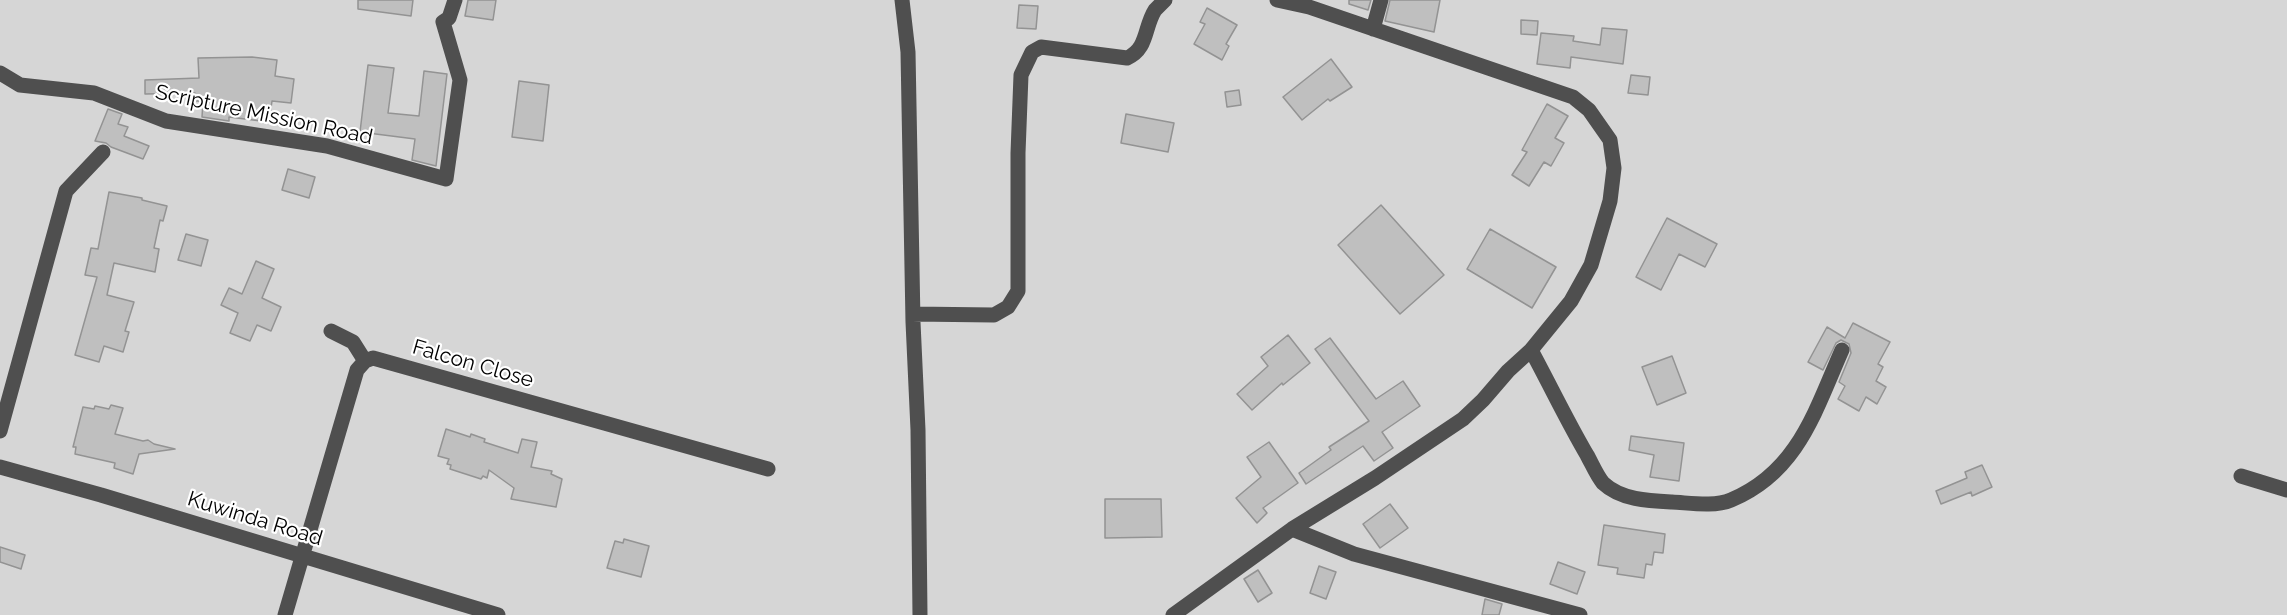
<!DOCTYPE html>
<html>
<head>
<meta charset="utf-8">
<style>
  body { margin:0 }
  canvas { display:block; background:#fff }
</style>
</head>
<body>
<canvas width="2287" height="615"></canvas>
<script>
const ctx = document.querySelector('canvas').getContext('2d');
ctx.lineJoin = 'round';
function fillPath(path, color) {
  ctx.fillStyle = color;
  ctx.fill(path, 'evenodd');
}
function stroke(path, color, width, dash) {
  ctx.strokeStyle = color;
  ctx.lineWidth = width;
  ctx.lineCap = dash ? 'butt' : 'round';
  ctx.setLineDash(dash || []);
  ctx.stroke(path);
}
function write(font, color, halo, rows, align = 'center') {
  ctx.font = font + ' Raleway,sans-serif';
  ctx.lineWidth = 4.5;
  ctx.setLineDash([]);
  ctx.textBaseline = 'middle';
  ctx.strokeStyle = halo;
  ctx.fillStyle = color;
  for (const [text, x, y, turn = 0] of rows) {
    ctx.save();
    ctx.translate(x, y);
    ctx.rotate((+turn || 0) * Math.PI / 180);
    ctx.textAlign = isNaN(turn) ? turn : align;
    if (halo) ctx.strokeText(text, 0, 0);
    ctx.fillText(text, 0, 0);
    ctx.restore();
  }
}
fillPath(new Path2D(`
  M0 0H2287V615H0Z`), '#d6d6d6');
const building = new Path2D(`
  M358 0H413L411 16 358 9Z
  M468 0H496L493 20 465 16Z
  M1349 0H1371L1368 10 1349 4Z
  M1390 0H1440L1434 32 1385 21Z
  M1019 5 1038 6 1036 29 1017 28Z
  M1207 8 1237 25 1226 44 1229 46 1222 60 1194 44 1205 24 1200 22Z
  M1521 20 1538 21 1537 35 1521 34Z
  M1602 28 1627 30 1623 64 1571 57 1570 68 1537 64 1541 33 1574 36 1573 41 1600 45Z
  M252 57 277 60 275 76 294 79 291 103 272 101 269 122 229 117V121L202 117 203 101H195V93L145 94V80L199 78 198 58Z
  M1331 59 1352 87 1330 101 1328 99 1302 120 1283 97Z
  M368 65 394 68 388 113 419 116 424 71 447 74 436 166 412 160 415 139 360 132Z
  M1631 75 1650 77 1648 95 1628 93Z
  M519 81 549 85 543 141 512 137Z
  M1239 90 1241 105 1227 107 1225 92Z
  M1547 104 1568 116 1555 138 1564 143 1551 166 1544 162 1529 186 1512 175 1527 152 1522 150Z
  M108 109 122 114 118 124 128 127 124 136 149 146 143 159 111 147 106 143 95 141Z
  M1126 114 1174 123 1168 152 1121 143Z
  M288 169 315 177 309 198 282 190Z
  M109 192 142 198V200L167 206 163 221 160 220 154 248 159 249 155 272 114 263 107 295 134 302 125 331 129 332 123 352 104 346 99 362 75 355 97 277 85 275 91 248 98 249Z
  M1381 205 1444 275 1400 314 1338 245Z
  M1667 218 1717 244 1705 267 1679 254 1661 290 1636 277Z
  M1490 229 1556 267 1532 308 1467 269Z
  M186 234 208 240 201 266 178 260Z
  M256 261 274 269 262 298 281 307 271 331 257 325 250 341 230 333 238 313 221 305 229 288 242 294Z
  M1853 323 1890 342 1878 364 1883 367 1876 381 1886 387 1877 404 1866 397 1859 411 1838 399 1845 386 1839 382 1851 353 1849 344 1841 340 1836 343 1823 370 1808 362 1827 327 1845 338Z
  M1288 335 1310 363 1283 385 1282 383 1252 410 1237 394 1268 366 1261 357Z
  M1330 338 1376 399 1403 381 1420 406 1382 432 1393 448 1374 461 1363 446 1306 484 1299 473 1331 450 1329 447 1369 421 1315 349Z
  M1672 356 1686 393 1657 405 1642 367Z
  M111 405 123 408 115 434 143 441 148 440 154 444 175 449 139 454 133 474 114 468 115 463 75 454 76 447H73L83 407 94 409 95 406 109 409Z
  M446 429 470 437 471 434 485 439 484 442 518 453 522 439 537 442 531 467 552 471 551 474 562 479 556 507 511 499 514 488 489 470 487 478 483 476 481 479 450 469 451 465 447 464 449 459 438 456Z
  M1631 436 1684 443 1679 481 1650 477 1654 455 1629 450Z
  M1269 442 1298 483 1263 508 1267 513 1257 523 1236 498 1261 477 1247 457Z
  M1982 465 1992 487 1972 496 1971 492 1941 504 1936 491 1967 478 1965 472Z
  M1105 499H1161L1162 537 1105 538Z
  M1390 504 1408 528 1380 548 1363 524Z
  M1604 525 1665 534 1663 553 1654 552 1652 565 1646 564 1644 578 1617 574 1618 568 1598 565Z
  M624 539 649 546 641 577 607 568 615 541 623 543Z
  M0 547 25 555 21 569 0 562Z
  M1558 562 1585 572 1577 594 1550 584Z
  M1319 566 1336 572 1326 599 1310 593Z
  M1258 570 1272 593 1258 602 1244 579Z
  M1485 599 1502 604 1499 615H1482Z`);
fillPath(building, '#bfbfbf');
stroke(building, '#939393', 1.5);
stroke(new Path2D(`
  M902 0 908 52 913 322 918 430 920 615
  M1373 29 1381 0
  M0 73 20 85 94 93 166 121 327 146 446 179 460 80 443 22 449 18 455 0
  M913 314 994 315 1008 307 1018 291V153L1021 75 1032 52 1041 47 1127 58C1148 49 1144 27 1155 10 1158 7 1162 3 1165 0
  M331 331 353 342 365 361
  M1531 350C1550 385 1567 421 1587 455 1592 464 1597 476 1603 483 1621 500 1649 501 1672 502 1691 503 1714 507 1731 500 1798 472 1815 411 1842 350
  M0 431 66 191 103 152
  M0 467 101 495 498 615
  M2241 476 2287 490
  M1292 529 1354 554 1580 615
  M285 615 357 370 365 361 373 358 768 469
  M1173 615 1292 529 1375 478 1463 419 1483 400 1508 371 1531 350 1571 301 1591 265 1610 201 1614 168 1610 140 1589 110 1573 97 1309 7 1277 0`), '#4f4f4f', 15);
write('21px', '#000', '#fff', [
  ["Scripture Mission Road",264,115,12],
  ["Falcon Close",473,364,16],
  ["Kuwinda Road",255,519,17]
]);
</script>
</body>
</html>
